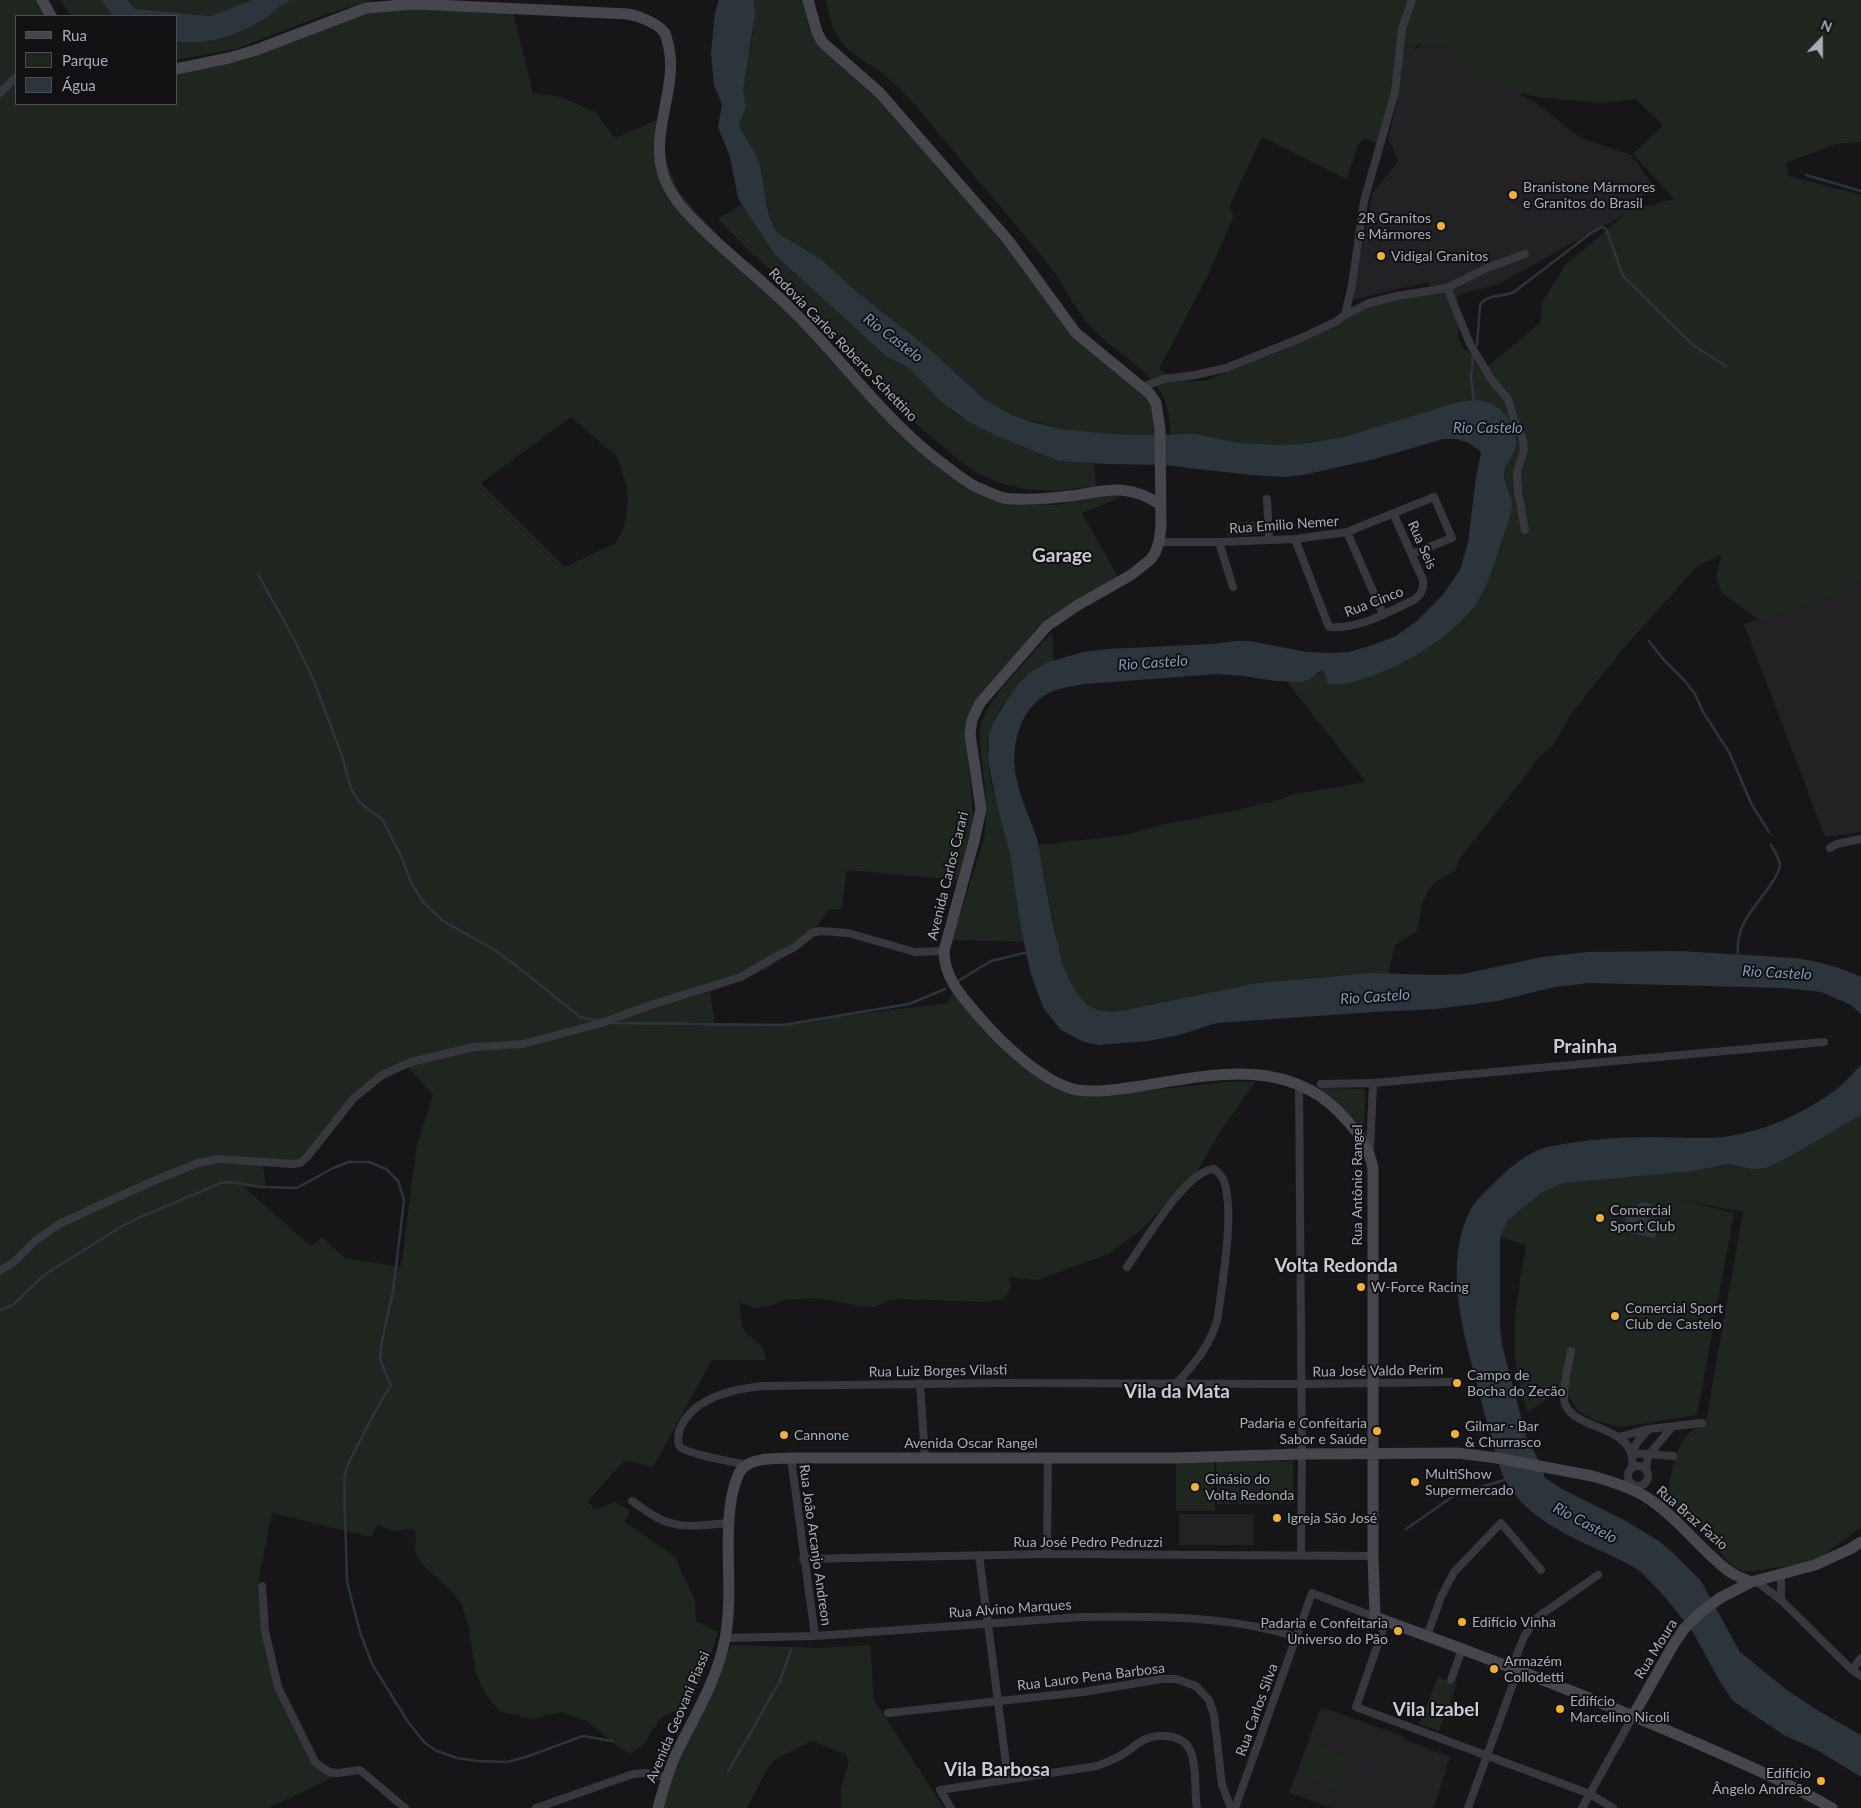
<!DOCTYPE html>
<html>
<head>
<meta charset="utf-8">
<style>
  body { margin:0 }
  #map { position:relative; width:1861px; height:1808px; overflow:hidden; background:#161618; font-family:Lato,sans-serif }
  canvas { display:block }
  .legend { position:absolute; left:15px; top:15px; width:162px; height:90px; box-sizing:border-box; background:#111113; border:1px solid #4d4f55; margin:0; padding:6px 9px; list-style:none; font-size:15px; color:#a8adb8 }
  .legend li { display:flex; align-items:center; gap:10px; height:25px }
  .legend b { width:25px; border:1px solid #4d4f55 }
  .north { position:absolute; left:1796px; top:15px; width:50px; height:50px; -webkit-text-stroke:4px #111113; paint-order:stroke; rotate:22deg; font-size:14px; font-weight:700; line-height:20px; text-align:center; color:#a8adb8 }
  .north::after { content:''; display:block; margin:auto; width:18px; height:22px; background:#a8adb8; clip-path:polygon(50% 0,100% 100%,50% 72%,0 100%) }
</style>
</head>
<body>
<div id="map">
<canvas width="1861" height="1808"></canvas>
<ul class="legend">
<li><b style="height:6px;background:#45474d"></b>Rua</li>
<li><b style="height:14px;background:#1e261f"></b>Parque</li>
<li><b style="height:14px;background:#2c353c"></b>Água</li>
</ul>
<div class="north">N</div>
</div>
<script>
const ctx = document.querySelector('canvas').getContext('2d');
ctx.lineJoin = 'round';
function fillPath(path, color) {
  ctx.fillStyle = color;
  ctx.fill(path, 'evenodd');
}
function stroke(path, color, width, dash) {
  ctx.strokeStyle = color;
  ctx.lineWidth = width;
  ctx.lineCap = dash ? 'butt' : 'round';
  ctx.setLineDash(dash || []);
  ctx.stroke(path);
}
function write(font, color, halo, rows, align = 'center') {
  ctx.font = font + ' Lato,sans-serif';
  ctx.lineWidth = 4;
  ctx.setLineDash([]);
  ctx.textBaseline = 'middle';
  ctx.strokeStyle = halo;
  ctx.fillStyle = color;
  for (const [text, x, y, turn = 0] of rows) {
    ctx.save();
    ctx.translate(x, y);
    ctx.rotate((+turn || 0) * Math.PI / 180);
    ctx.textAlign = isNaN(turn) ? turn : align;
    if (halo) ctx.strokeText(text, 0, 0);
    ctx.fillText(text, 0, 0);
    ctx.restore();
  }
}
fillPath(new Path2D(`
  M1431 39 1485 76 1535 102 1581 138 1631 155 1653 185 1625 214 1499 284 1440 300 1428 282 1352 300 1373 193 1398 161 1388 138 1409 53Z
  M1861 582V832L1825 837 1744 624Z
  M1179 1514H1254V1545H1179Z
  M1321 1707 1403 1736V1739L1450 1757 1434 1808H1332L1289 1793Z`), '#222225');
fillPath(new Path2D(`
  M0 0H47L58 16H16V104H176V71L374 10 400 6 512 9 533 93 561 97 595 112 615 138 663 117V142L668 166 679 192 700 216 822 345 960 481 1018 503 1057 505 1083 498 1112 495 1122 497 1082 513 1119 579 1049 619 1036 629 1013 658 966 737 974 822 957 880 847 870 841 910 829 909 811 935 767 969 710 992 715 1023 771 1025 948 1003 953 993 1049 1085 1139 1091 1228 1082H1255L1222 1129 1198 1170 1141 1230 1108 1254 1037 1280 1009 1277 1011 1286 1005 1299 984 1302 900 1299 885 1302 871 1308 816 1298 784 1300 770 1306 756 1309 740 1302C740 1310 740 1319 743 1327 749 1341 765 1340 766 1360H712L653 1467 625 1460 588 1501 594 1510 615 1502 630 1510 625 1522 675 1557 695 1601 696 1621 718 1632 707 1667 692 1698 675 1711 660 1719 643 1745 630 1754 620 1748 587 1721 562 1712 533 1719 501 1712 485 1694 476 1673 469 1629 462 1605 454 1594 420 1562 415 1551 416 1532 412 1529 394 1531 377 1525 371 1537 272 1513 257 1588 261 1613 283 1695 309 1756 340 1774 269 1808H0ZM571 417 617 457 626 483 628 502 624 527 616 543 565 567 481 483ZM407 1066 433 1095 417 1144 401 1267 345 1258 322 1237 311 1246 244 1187H266L262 1159 306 1162 366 1087Z
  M60 0H101L113 16H71Z
  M127 0H252L211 16 136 9Z
  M292 0H372L324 15 236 49 176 60V42C206 45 236 37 261 21 273 14 276 5 292 0Z
  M753 0H812L821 35 869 80 1073 327 1150 401 1157 435 1106 434 1061 429 1012 415 984 399 927 347 857 292 821 259 779 234 771 221 757 159 739 123V121C750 108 742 102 743 88 746 62 758 24 753 0Z
  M826 0H1861V142L1836 144 1786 163 1789 176 1861 195V581L1846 591 1760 621 1721 592 1716 576 1722 554 1696 567 1623 649 1571 714 1554 744 1537 759 1523 779 1460 858 1455 871 1437 881 1428 891 1422 904 1417 931 1395 945 1388 974 1319 977 1257 983 1125 1010C1118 1011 1111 1012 1105 1011 1081 1010 1070 982 1062 963L1038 845 1126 835 1161 825 1237 810 1282 799 1291 795 1366 782 1287 682H1300L1323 671 1325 674 1326 678 1331 684 1357 680 1386 670 1476 604 1489 577 1499 549 1511 494 1505 481 1504 473 1509 461 1477 400 1459 402C1409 419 1357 438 1304 444 1260 449 1214 440 1170 434 1170 427 1170 419 1168 412 1161 371 1116 356 1091 327 1075 310 1065 287 1051 268 1025 235 998 204 971 172 947 143 923 113 897 86 861 51 835 59 826 0ZM1434 43 1442 46 1485 85 1538 97 1601 103 1635 99 1663 125 1633 154 1674 199 1627 211 1620 219 1565 265 1543 301 1540 323 1487 367 1463 348 1458 336 1457 288 1371 303 1279 351 1205 381 1178 380 1159 369 1207 277 1234 216 1229 207 1262 137 1347 179 1358 145 1364 138 1384 146 1394 103 1407 88 1415 46Z
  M742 204 775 255 886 356 909 368 941 402 954 413 989 432 1051 458 1059 461 1094 463 1096 486 1055 491 1025 489 1004 484 978 474 954 456 919 426 880 387 797 293 749 251 718 219Z
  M1264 521V534L1228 536 1227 522Z
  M1052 634 1054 661C1038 666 1022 679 1012 692 1002 705 992 720 989 736 982 769 1002 819 1010 852 1017 881 1018 912 1024 942L952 940 984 839C990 809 983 781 981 751 980 741 979 730 982 721 990 696 1028 660 1045 639Z
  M1319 1088 1365 1089 1364 1132 1356 1120Z
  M1861 1115V1527L1814 1562 1754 1571H1743L1733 1567 1689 1517 1668 1501C1669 1483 1673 1454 1684 1439 1689 1431 1699 1426 1706 1421L1743 1212 1681 1200 1734 1213 1697 1415 1621 1427 1594 1420 1577 1410 1569 1397 1554 1393 1528 1413C1505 1351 1516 1307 1526 1245L1500 1237 1508 1220 1514 1214 1530 1200 1553 1186 1562 1183 1617 1177 1693 1171 1728 1164 1751 1169 1787 1158Z
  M1293 1461 1294 1503 1217 1504 1216 1462Z
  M1176 1462H1214L1215 1511H1176Z
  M731 1645 820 1648 870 1645 874 1700 944 1808H841V1788L849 1762 845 1754 812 1741 776 1759 767 1769 747 1808H662L680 1757 716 1683Z
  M1438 1677 1457 1684 1439 1731 1419 1724Z
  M1311 1742 1350 1761 1336 1790 1298 1771Z`), '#1e261f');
fillPath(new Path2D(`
  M101 0H127L136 9 211 16 252 0H292C275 6 274 14 261 21 235 37 206 45 176 42V16H113Z
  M719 0H753L755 14 743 90 746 108 739 123C743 136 752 146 757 158 767 182 762 213 779 234L821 259 857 292 927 347 984 399 1012 415 1036 423 1061 429 1111 434 1153 435 1195 434 1239 443 1277 445 1304 444 1344 437 1459 402C1465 401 1472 400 1478 400 1500 403 1518 424 1516 445 1515 455 1506 463 1504 473 1503 485 1513 494 1512 506 1510 520 1504 533 1500 546 1494 565 1488 585 1477 602 1457 632 1410 663 1376 674 1362 679 1343 687 1328 684L1325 674 1323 671 1318 672 1309 680 1300 682 1276 681 1243 676 1218 674 1085 684C1073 686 1062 687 1051 692 1019 707 1009 749 1017 781 1021 801 1031 820 1037 839 1041 856 1043 875 1047 892 1051 916 1057 940 1062 963 1070 982 1081 1010 1105 1011 1111 1012 1118 1011 1125 1010L1257 983 1372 973 1436 975 1463 974 1542 957 1587 952 1680 951 1795 958C1818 961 1840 967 1861 977V1014L1851 1005 1821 992 1784 988 1590 983 1555 987 1498 1001 1436 1009 1374 1012 1217 1023 1179 1035 1148 1041 1098 1045 1084 1042 1061 1030 1044 1009 1031 975 1021 929 1010 854 997 806 988 760 989 735 993 723 1008 698 1019 683 1028 674 1046 663 1083 652 1107 649 1213 644 1235 641H1249L1307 652 1330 653 1349 652 1373 645 1396 636 1418 620 1442 596 1460 570 1468 543 1476 477 1481 453 1478 449 1469 443 1456 439H1443L1375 459 1303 475 1286 477 1251 475 1164 465 1109 464 1059 461 997 436 969 422 941 402 909 368 886 356 775 255 743 206 738 198 730 157 718 127 722 104 714 85 711 53 715 13Z
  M1861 1065V1115L1787 1158 1766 1168 1751 1169 1728 1164 1693 1171 1563 1183 1541 1193 1508 1220 1500 1237V1326L1502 1345 1526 1436 1543 1469 1544 1477 1562 1489 1624 1520 1659 1541 1673 1553 1701 1581 1740 1652 1787 1690 1817 1710 1861 1735V1777L1817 1750 1784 1735 1733 1701 1719 1680 1694 1634 1666 1598 1640 1571 1628 1564C1600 1549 1569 1539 1543 1520 1529 1511 1516 1498 1507 1483 1498 1468 1495 1450 1490 1434 1483 1409 1477 1383 1470 1358 1458 1312 1447 1253 1471 1209 1478 1197 1491 1186 1500 1177 1514 1164 1533 1149 1552 1146 1584 1140 1619 1137 1651 1137 1677 1137 1704 1140 1730 1136 1767 1130 1802 1114 1833 1092 1843 1085 1852 1074 1861 1065Z
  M1641 1202 1652 1204 1654 1207 1652 1213 1649 1215 1638 1212 1636 1206Z
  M1627 1214 1659 1220 1655 1238 1624 1232Z`), '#2c353c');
stroke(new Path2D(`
  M1806 175 1861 191
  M1477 345 1480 305C1487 294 1503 297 1514 292L1591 233 1602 227 1606 229 1608 234 1623 276 1694 346 1726 366
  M1473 355 1471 378 1474 403
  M258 574 296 643 314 681 342 756 351 789 360 803 382 819 403 860 411 883 424 903 443 921 493 949 514 964 580 1017 598 1021
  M1649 641 1663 659 1684 680 1695 694 1703 712 1729 752 1752 805 1769 832
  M1738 956C1735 925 1752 911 1769 887 1773 881 1779 873 1780 866 1780 858 1774 851 1771 845
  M958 981 991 961 1028 952
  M611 1023 783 1025 909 1004 945 989
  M0 1310 13 1305 44 1275 124 1225 138 1218 221 1183 231 1182 261 1187 297 1188 333 1168 349 1162H369L386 1169 398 1181 404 1200 393 1291 382 1341 380 1359 391 1386C379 1402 371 1419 362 1437 355 1451 346 1464 344 1480L347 1582 360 1632 372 1664 408 1722 425 1743 437 1751 457 1758 477 1761 507 1762 526 1757 583 1736 612 1741
  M1406 1529 1455 1495 1507 1479
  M728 1772 780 1681 791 1650`), '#2c353c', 2.5);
stroke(new Path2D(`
  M0 93 16 77
  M1447 288 1470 344 1493 382 1508 399 1514 419 1522 436 1524 450 1517 472 1518 492 1525 530
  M1345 315 1369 303 1397 296 1447 288 1487 268 1525 254
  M1143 387 1163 379 1195 375 1226 368 1301 338 1335 322 1345 315 1352 285 1364 201 1395 92 1402 29 1412 0
  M1267 499 1269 539
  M1347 532 1383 614
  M1295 539 1329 627C1358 630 1388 612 1414 600 1421 594 1424 590 1423 580L1393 513
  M1159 542H1219L1295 539 1347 532 1434 497 1452 538 1412 554
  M1219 542 1233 587
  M1830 848 1837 844 1861 839
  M1299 1084 1302 1454 1301 1555
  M1321 1084 1373 1083 1824 1042
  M1370 1152 1373 1083
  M1127 1267C1144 1243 1185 1171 1214 1169 1219 1173 1222 1176 1224 1181 1235 1212 1222 1283 1218 1317 1211 1344 1196 1362 1177 1383
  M0 1271 14 1262 36 1240 61 1223 151 1182 198 1163 219 1159 292 1164 300 1163 307 1157 353 1099 382 1075 411 1062 474 1047 523 1044 598 1024 654 1004 741 977 773 958 795 947 812 933 820 931 848 933 915 952 944 951
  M1571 1351C1569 1362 1561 1394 1565 1404 1576 1432 1638 1424 1632 1468
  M920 1383 925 1458
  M1619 1437 1648 1429
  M1673 1456 1631 1453 1638 1441 1649 1429 1702 1423
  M791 1458 815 1636
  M747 1465C735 1462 687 1454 680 1447 677 1443 678 1437 679 1432 690 1398 733 1389 763 1386L1002 1383 1301 1384 1455 1382
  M1628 1476a10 10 0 1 1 20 0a10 10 0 1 1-20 0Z
  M1646 1469 1648 1456 1672 1427
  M632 1501C640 1506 649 1514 658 1518 680 1530 704 1525 728 1523
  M1047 1554 1048 1458
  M979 1555 1008 1779
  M803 1559 1047 1554 1373 1556
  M1757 1582 1781 1600 1852 1670 1861 1676
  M262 1586 265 1631 278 1687 315 1762 329 1772 338 1773 360 1770 405 1808
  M1781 1600V1575
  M1386 1621 1356 1707 1590 1794 1613 1808
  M1427 1636 1441 1597 1454 1572 1501 1523 1541 1570
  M725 1638 815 1636 1081 1617C1153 1616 1227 1615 1296 1637
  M1512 1667 1524 1637 1535 1619 1598 1575
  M1852 1670 1861 1658
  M1451 1680 1462 1649
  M888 1713 1083 1692 1162 1679H1176L1196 1686 1209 1700 1214 1715 1222 1785 1231 1808
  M536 1808 633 1774 645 1773 667 1777
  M951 1808 940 1790 1097 1766C1108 1762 1118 1758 1128 1751 1132 1748 1136 1744 1140 1742 1157 1732 1186 1733 1192 1755 1197 1772 1194 1790 1197 1808
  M1235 1808 1312 1593 1375 1617
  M1468 1808 1518 1670
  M1582 1808 1633 1716`), '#37383d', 8);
stroke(new Path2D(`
  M42 0 51 16
  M808 0 817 32 822 42 880 93 907 124 1008 240 1076 333 1149 393 1156 403 1160 430 1161 526 1159 542 1155 553 1151 559 1131 575 1078 605 1047 626 980 703 972 720 970 734 981 809 974 841 944 951C944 980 965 1000 983 1021 1005 1046 1044 1083 1077 1090 1097 1093 1121 1089 1141 1086 1209 1075 1284 1057 1338 1111 1356 1129 1368 1144 1373 1168V1556L1375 1617C1480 1655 1583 1694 1685 1738 1735 1760 1785 1781 1832 1808
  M176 69 229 58 256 50 366 8 415 4 628 14C639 16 657 23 664 32 665 32 667 39 667 40 680 81 653 124 661 166 666 194 688 215 707 233 736 261 768 285 796 314 847 365 890 427 950 469 959 476 970 485 981 489 988 492 996 496 1004 498 1018 501 1054 498 1070 496 1107 491 1126 482 1161 505
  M1633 1716 1672 1647 1683 1630 1701 1612 1720 1598 1751 1582 1815 1565 1850 1549 1861 1542
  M658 1808C663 1790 668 1772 676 1754 694 1717 717 1680 725 1639 734 1592 723 1543 732 1495 734 1487 736 1477 741 1470 751 1457 776 1459 791 1458H1174L1302 1454 1458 1453 1497 1458 1592 1476C1610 1481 1630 1487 1646 1497 1678 1517 1700 1550 1730 1572 1736 1576 1744 1579 1751 1582`), '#45474d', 11);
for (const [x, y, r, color] of [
  [1513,195,5,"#f2b134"],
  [1441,226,5,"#f2b134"],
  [1381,256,5,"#f2b134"],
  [1600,1218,5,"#f2b134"],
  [1361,1287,5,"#f2b134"],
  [1615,1316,5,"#f2b134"],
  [1457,1383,5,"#f2b134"],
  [1377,1431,5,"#f2b134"],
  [1455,1434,5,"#f2b134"],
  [784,1435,5,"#f2b134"],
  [1415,1482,5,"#f2b134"],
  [1195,1487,5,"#f2b134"],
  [1277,1518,5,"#f2b134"],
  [1462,1622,5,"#f2b134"],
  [1398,1631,5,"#f2b134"],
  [1494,1669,5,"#f2b134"],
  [1560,1709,5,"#f2b134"],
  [1821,1781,5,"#f2b134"]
]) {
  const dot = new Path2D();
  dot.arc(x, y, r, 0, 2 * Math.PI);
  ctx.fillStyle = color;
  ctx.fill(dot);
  stroke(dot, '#111113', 2);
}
write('14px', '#a8adb8', '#111113', [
  ["Branistone Mármores",1523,187],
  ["e Granitos do Brasil",1523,203],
  ["2R Granitos",1431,218,"right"],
  ["e Mármores",1431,234,"right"],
  ["Vidigal Granitos",1391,256],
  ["Comercial",1610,1210],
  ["Sport Club",1610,1226],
  ["W-Force Racing",1371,1287],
  ["Comercial Sport",1625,1308],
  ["Club de Castelo",1625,1324],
  ["Campo de",1467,1375],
  ["Bocha do Zecão",1467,1391],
  ["Padaria e Confeitaria",1367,1423,"right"],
  ["Sabor e Saúde",1367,1439,"right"],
  ["Gilmar - Bar",1465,1426],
  ["& Churrasco",1465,1442],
  ["Cannone",794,1435],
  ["MultiShow",1425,1474],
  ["Supermercado",1425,1490],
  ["Ginásio do",1205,1479],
  ["Volta Redonda",1205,1495],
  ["Igreja São José",1287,1518],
  ["Edifício Vinha",1472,1622],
  ["Padaria e Confeitaria",1388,1623,"right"],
  ["Universo do Pão",1388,1639,"right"],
  ["Armazém",1504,1661],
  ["Collodetti",1504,1677],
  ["Edifício",1570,1701],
  ["Marcelino Nicoli",1570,1717],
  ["Edifício",1811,1773,"right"],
  ["Ângelo Andreão",1811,1789,"right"]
], 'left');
write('14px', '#a8adb8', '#111113', [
  ["Rodovia Carlos Roberto Schettino",843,345,46],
  ["Rua Emilio Nemer",1284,525,-4],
  ["Rua Seis",1422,545,66],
  ["Rua Cinco",1374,602,-21],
  ["Avenida Carlos Carari",948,876,-76],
  ["Rua Antônio Rangel",1357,1185,-90],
  ["Rua Luiz Borges Vilasti",938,1371,-1],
  ["Rua José Valdo Perim",1378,1371,-1],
  ["Avenida Oscar Rangel",971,1443],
  ["Rua Braz Fazio",1692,1518,41],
  ["Rua José Pedro Pedruzzi",1088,1542],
  ["Rua João Arcanjo Andreon",815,1545,82],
  ["Rua Alvino Marques",1010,1609,-4],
  ["Rua Moura",1656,1649,-58],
  ["Rua Lauro Pena Barbosa",1091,1677,-7],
  ["Rua Carlos Silva",1257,1710,-70],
  ["Avenida Geovani Piassi",678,1717,-67]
]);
write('italic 15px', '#7f9bb3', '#111113', [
  ["Rio Castelo",893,338,37],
  ["Rio Castelo",1488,428],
  ["Rio Castelo",1153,663,-4],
  ["Rio Castelo",1777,973,3],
  ["Rio Castelo",1375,997,-4],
  ["Rio Castelo",1585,1523,28]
]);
write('bold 19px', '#c9ccd4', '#111113', [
  ["Garage",1062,556],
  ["Prainha",1585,1047],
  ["Volta Redonda",1336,1266],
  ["Vila da Mata",1177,1392],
  ["Vila Izabel",1436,1710],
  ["Vila Barbosa",997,1770]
]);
</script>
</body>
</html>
